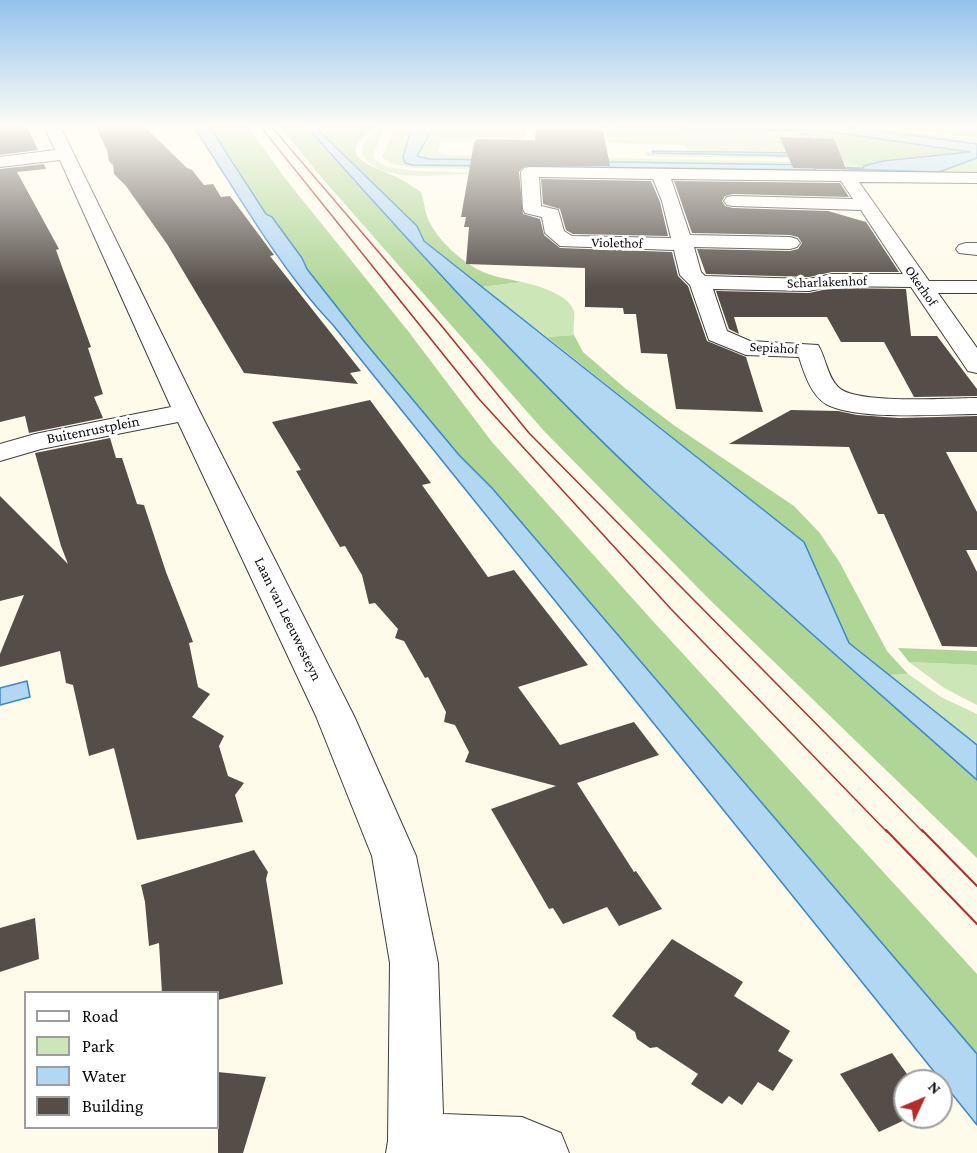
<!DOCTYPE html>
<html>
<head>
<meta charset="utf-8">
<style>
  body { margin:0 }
  #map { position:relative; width:977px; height:1153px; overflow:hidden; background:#fefbeb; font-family:"Crimson Pro",serif }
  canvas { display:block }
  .legend { position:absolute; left:24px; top:991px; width:195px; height:138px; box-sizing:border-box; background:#fff; border:2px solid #9d9d9d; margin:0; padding:8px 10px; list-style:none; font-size:18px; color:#0b0b0b }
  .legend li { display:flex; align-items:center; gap:12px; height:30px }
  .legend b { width:30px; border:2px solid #9d9d9d }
  .north { position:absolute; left:893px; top:1069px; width:60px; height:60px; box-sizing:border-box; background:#fff; border:2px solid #9d9d9d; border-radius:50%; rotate:46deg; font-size:16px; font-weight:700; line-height:24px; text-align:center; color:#0b0b0b }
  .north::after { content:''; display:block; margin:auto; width:21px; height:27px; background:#b52c2a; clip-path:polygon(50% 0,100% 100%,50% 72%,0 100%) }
</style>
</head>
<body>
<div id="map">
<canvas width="977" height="1153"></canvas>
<ul class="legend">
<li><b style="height:8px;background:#fff"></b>Road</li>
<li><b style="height:16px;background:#cde6b7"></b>Park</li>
<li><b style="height:16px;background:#b2d7f3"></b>Water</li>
<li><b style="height:16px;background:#544d48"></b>Building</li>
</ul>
<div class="north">N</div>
</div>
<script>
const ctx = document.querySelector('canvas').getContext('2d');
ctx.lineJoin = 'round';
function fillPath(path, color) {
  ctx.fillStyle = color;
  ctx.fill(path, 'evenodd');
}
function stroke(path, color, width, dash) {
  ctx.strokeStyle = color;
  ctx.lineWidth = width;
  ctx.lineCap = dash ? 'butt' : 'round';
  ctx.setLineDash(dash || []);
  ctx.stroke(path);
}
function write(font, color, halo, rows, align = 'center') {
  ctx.font = font + ' "Crimson Pro",serif';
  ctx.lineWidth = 6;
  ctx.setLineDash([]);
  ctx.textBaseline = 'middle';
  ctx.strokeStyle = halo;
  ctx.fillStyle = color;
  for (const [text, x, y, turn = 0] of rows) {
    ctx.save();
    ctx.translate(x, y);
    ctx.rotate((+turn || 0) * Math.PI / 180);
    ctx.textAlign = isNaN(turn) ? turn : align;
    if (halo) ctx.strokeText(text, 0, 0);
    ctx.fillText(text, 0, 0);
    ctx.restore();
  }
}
fillPath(new Path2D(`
  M395 126H412L403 157 412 165 815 170 429 159 416 156 434 126H526L525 139 475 138 473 142H441L438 152 447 155 821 162 830 165 837 174 414 168 392 164 382 157Z
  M607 126 801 130 803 133 799 134 807 152 691 151 684 145 608 143Z
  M842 126H863L977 140V144Z
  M880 126H912L977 131V138Z
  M379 128H384L373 155 375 160 387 167 415 171 524 174C505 174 486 174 468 174 439 174 380 185 362 154L363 142Z
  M645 151 654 153 799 156 816 154 864 166 868 171 939 172 977 158V176L857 172 848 170 844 163 826 159 646 156Z
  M522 282C536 285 571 295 574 312 575 318 573 327 574 335L547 337 481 287Z
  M909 662 977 665V705L944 688Z
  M908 674 941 697 977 714V745L889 675Z`), '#cde6b7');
fillPath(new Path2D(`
  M209 126H247L288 182 408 331 492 442 651 619 977 974V1054L492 488 459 455 363 340 307 269 302 258 272 218 266 214Z
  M279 126H306C419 253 533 378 657 494 762 591 870 685 977 780V858L709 599 544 431 322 178Z
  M314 126H377C337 155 360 161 392 175 402 179 412 186 421 192 425 202 424 213 430 223 439 241 462 262 481 271 493 277 509 279 522 282L481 287 424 241 417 226Z
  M801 130 841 133 971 152 883 161 864 166 816 154 808 134Z
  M574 335 583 352 626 389 675 426 794 506 819 532 840 563 887 651 908 674 889 675 849 643 804 542 547 337Z
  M898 648 977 651V665L909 662Z`), '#b0d697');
const water = new Path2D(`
  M193 126H209L266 214 272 217 302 258 307 269 363 340 459 455 492 488 977 1054V1125L333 325C280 270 236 190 193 126Z
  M306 126H314L417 226 424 241 804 542 849 643 977 745V780C870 685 762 591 657 494 533 378 419 253 306 126Z
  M412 126H434L417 156 429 159 812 165 814 167 863 168 864 166 883 161 970 152 825 131 580 126H842L977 144V158L939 172 815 168V170L412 165 405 163 403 157Z
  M801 134H808L816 154 799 156 653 153 652 151 803 153 807 152Z
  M27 681 30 697 0 705V688Z`);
fillPath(water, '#b2d7f3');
stroke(water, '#3c87c7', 1.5);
fillPath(new Path2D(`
  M0 126H27L38 150 0 155Z
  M95 126H144L187 168 192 170 204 185 213 184 221 197 230 196 274 255 270 256 361 371 350 373 358 384 244 373 167 244 126 186 114 174 113 165 109 161 107 150Z
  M536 129 603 130 610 166H524L519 172 523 214 540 219 544 235 560 248 672 252 678 276 688 286 707 341 746 357 763 412 676 409 667 354 641 353 636 314H624L623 308 585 307V268L466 264 469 227H464L466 217H461L474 143 477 139 535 140Z
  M780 137 834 139 846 169 793 168Z
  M44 164 46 169 17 172 59 249 56 250 91 347 88 348 103 394 94 397 103 418 29 433 25 416 0 422V169Z
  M541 179 651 181 660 202 668 236 573 234 566 230 560 209 543 204Z
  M674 181 840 183 849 197 733 194 725 196 722 201 725 206 733 208 828 211 866 222 899 272H832L809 277 706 274 697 249 790 251 798 249 802 243 798 237 790 235 692 233Z
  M832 288 906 289 911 336H937L977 389V396L914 397 884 342H841L827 317H734L739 334 729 329 716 291 809 293Z
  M370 400 431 483 422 485 488 577 514 570 588 665 518 687 560 745 634 722 659 755 577 783 634 872 636 871 662 909 619 926 607 907 563 924 553 908 549 909 491 809 556 786 465 762 469 752 455 725 444 722 446 712 428 677 425 678 404 641 395 638 398 629 375 603 369 604 362 575 345 546 340 547 296 471 301 470 272 422Z
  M791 410 838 411 857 415 899 418 977 416V452H946L977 512V550H966L977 572V647L942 646 884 514H878L849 447 729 444Z
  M110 438 116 458H122L137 504 144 505 166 572 186 623 193 642 189 643 198 687 210 694 192 717 224 736 219 746 228 776 244 783 235 795 243 822 137 840 114 748 89 756 73 685 66 683 60 651 0 667V654L24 595 0 601V496L68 564 61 546 35 453Z
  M254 850 268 872 266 879 283 984 218 1000V993H162L159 943 149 946 145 902 141 885Z
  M35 918 39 959 0 972V928Z
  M672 939 743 982 734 996 790 1031 778 1051 793 1060 773 1091 758 1082 742 1105 729 1096 722 1104 691 1084 698 1074 657 1047 650 1048 637 1039 635 1032 612 1016Z
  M892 1053 912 1081H905V1117H911L879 1132 840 1074Z
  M218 1072 266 1077 243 1153H218Z`), '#544d48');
const street = new Path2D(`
  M44 126H60L200 412 354 716 416 856 438 963 443 1114 522 1117 561 1133 569 1153H386L388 1141 390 963 372 856 316 716 178 422 41 449 0 461V444L35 434 171 407 60 160 0 167V157L55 150Z
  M530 167 977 173V183L859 182 929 281H977V293H938L977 348V373L968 371 911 287 832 286 809 291 713 289 727 331 750 341 818 345C826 358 827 376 838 387 855 405 950 398 977 398V414C940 414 857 421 826 404 811 395 804 373 799 357L746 355 709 340 690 285 680 275 674 250 560 246 545 233 542 217 525 213 523 209 521 172 524 168ZM539 177 653 179 662 201 671 238 572 236 564 231 558 210 541 206ZM671 179 841 181 853 199 733 196 727 197 724 201 727 205 733 206 861 210 903 274H832L809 279 705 276 701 272 694 247 790 249 797 247 800 243 797 239 790 237 690 235Z
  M966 243H977V255L959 253 956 249 959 245Z`);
stroke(street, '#3e3e3e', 2);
fillPath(street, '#fff');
stroke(new Path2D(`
  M260 126 479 399 671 609 887 832
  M271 126 440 324 529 433 923 832`), '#b52c2a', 1.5);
stroke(new Path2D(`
  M886 830 977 924
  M922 830 977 886`), '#b52c2a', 2);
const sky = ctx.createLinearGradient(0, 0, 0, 287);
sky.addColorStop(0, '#92c2ec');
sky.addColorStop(0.44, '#fffdf6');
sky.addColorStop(1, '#fffdf600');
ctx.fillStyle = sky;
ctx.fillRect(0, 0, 977, 287);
write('14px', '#0b0b0b', '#fff', [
  ["Violethof",617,243,1],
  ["Scharlakenhof",827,282,-2],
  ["Okerhof",921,286,55],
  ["Sepiahof",774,348,3]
]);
write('15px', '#0b0b0b', '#fff', [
  ["Buitenrustplein",93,430,-11],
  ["Laan van Leeuwesteyn",288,619,64]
]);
</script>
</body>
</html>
